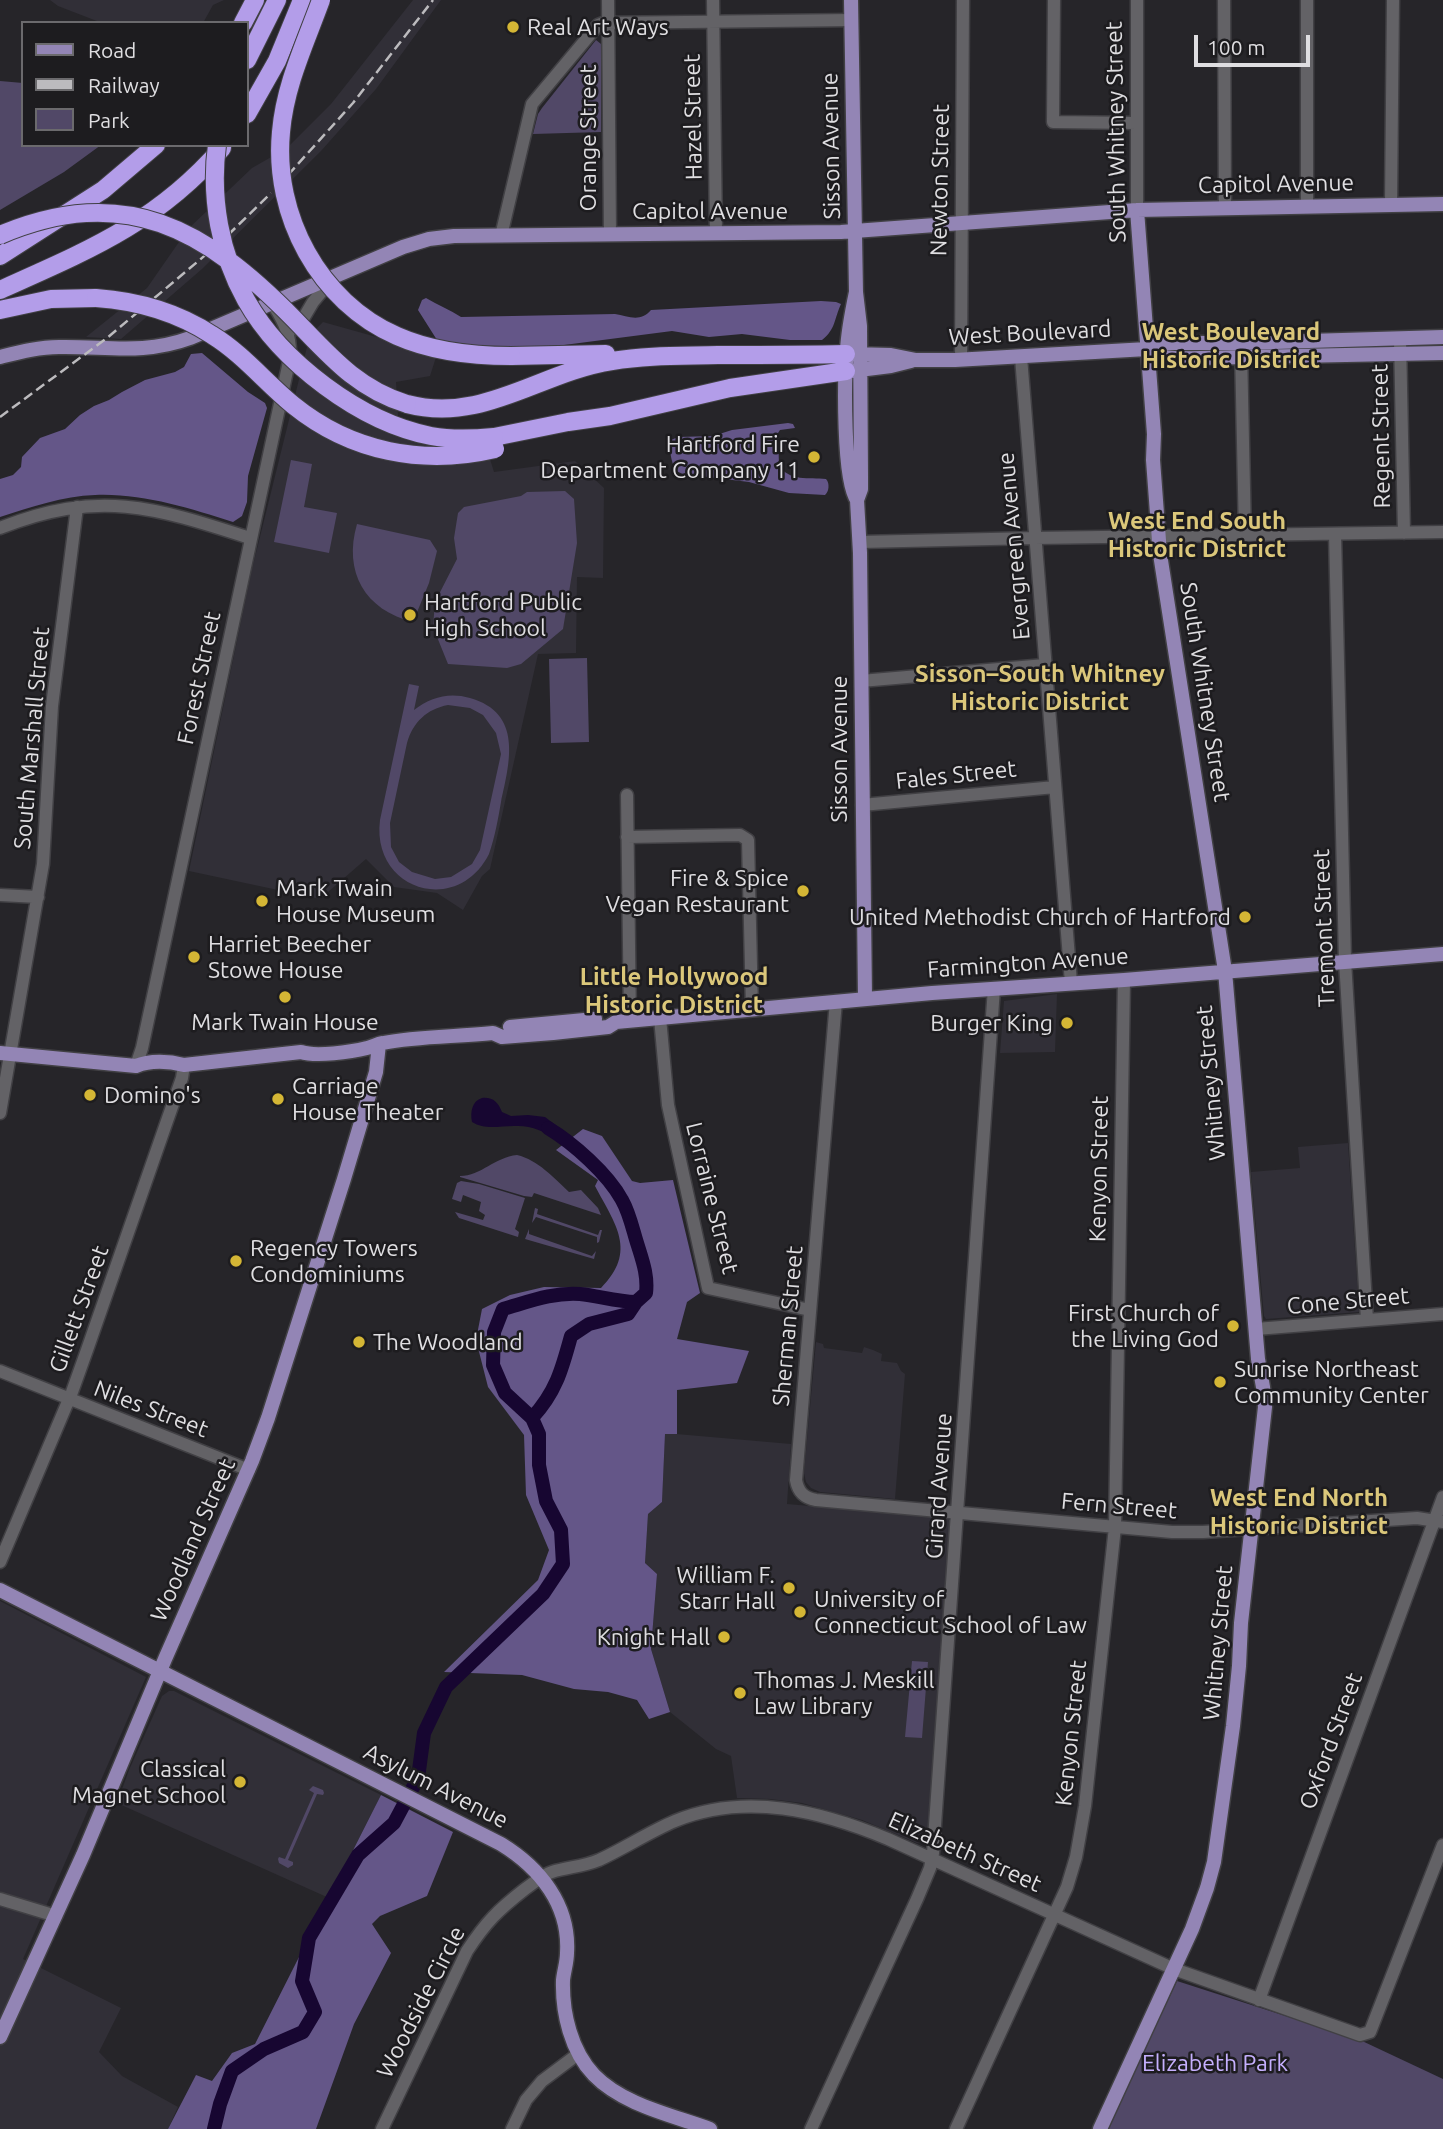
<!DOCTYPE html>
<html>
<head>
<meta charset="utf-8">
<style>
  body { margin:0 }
  #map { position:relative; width:1443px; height:2129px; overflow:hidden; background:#262529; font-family:Ubuntu,sans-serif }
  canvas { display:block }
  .legend { position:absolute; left:21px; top:21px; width:228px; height:126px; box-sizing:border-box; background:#1d1c1f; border:2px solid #6b6a6d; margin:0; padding:9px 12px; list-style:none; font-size:21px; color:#dfdee1 }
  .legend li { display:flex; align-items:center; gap:14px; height:35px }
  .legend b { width:35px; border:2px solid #6b6a6d }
  .scale { position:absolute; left:1194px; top:35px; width:116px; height:32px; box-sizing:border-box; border:4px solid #dfdee1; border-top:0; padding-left:9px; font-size:21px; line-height:24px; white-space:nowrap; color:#dfdee1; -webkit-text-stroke:5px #1d1c1f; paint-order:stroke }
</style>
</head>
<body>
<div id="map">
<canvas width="1443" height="2129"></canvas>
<ul class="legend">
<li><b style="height:9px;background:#9385b5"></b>Road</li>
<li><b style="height:9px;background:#bcbbbe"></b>Railway</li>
<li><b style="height:19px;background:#514867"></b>Park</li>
</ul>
<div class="scale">100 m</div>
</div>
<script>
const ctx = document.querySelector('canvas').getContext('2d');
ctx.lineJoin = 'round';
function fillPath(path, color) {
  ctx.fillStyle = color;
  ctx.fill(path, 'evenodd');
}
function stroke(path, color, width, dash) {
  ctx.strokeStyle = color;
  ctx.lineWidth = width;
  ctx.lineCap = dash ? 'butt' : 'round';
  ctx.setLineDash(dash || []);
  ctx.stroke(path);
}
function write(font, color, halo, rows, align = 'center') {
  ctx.font = font + ' Ubuntu,sans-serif';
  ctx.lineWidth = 5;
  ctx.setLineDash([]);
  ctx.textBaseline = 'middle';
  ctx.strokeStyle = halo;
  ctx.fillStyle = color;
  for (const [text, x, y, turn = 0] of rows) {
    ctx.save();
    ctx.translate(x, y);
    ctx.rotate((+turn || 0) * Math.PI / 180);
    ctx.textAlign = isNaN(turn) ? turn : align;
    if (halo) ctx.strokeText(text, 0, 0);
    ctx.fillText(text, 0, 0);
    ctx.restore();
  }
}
fillPath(new Path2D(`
  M50 0H224L213 5 203 23H102L58 6Z
  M413 0H441L376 89 321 151 202 269 121 339 86 337 147 288 188 229 252 168 287 148 331 104Z
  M323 322 437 354 430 376 396 382 398 416 489 456 494 472 575 461 604 488 603 578 577 577 576 653 538 654 490 869 482 876 463 910 437 893 394 887 366 859 320 899 189 871 252 569 310 335Z
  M1057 994 1055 1052 1000 1053 1004 1001Z
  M1348 1143 1359 1312 1266 1319 1264 1316 1251 1172 1300 1168 1298 1147Z
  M816 1342 823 1344 824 1348 862 1353 864 1347 873 1350 882 1354 881 1361 897 1363 901 1371 905 1374 895 1499 820 1492 811 1488 806 1482 804 1473Z
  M665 1433 791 1444 787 1504 950 1518 929 1832 927 1833 924 1840 917 1843 862 1820 802 1803 770 1799 737 1798 731 1756 716 1749 670 1712 651 1649 657 1574 645 1563 648 1514 662 1502Z
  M0 1601 146 1677 23 1959 121 2008 99 2052 122 2076 178 2107 168 2129H0Z
  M169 1691H174L381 1795 329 1898 117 1803 129 1770 162 1696Z`), '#312f37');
fillPath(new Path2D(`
  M596 40 601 44V132L533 134 538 114 542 108Z
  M0 81 23 83V145H101L64 172 0 210Z
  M291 460 312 464 304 507 337 513 329 553 274 542Z
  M565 491 574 499 577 543 563 629 521 664 507 668 448 664 433 627 435 602 457 559 454 538 458 513 464 507 521 496 527 492Z
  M357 524 430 540 437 551 429 583 413 622C365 610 343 572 357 524Z
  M587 658 589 742 551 743 549 659Z
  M409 684 419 686 414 710C431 697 449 692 470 698 523 713 510 762 501 802 498 819 495 837 489 854 457 917 371 890 380 820ZM448 705 470 708 483 715 496 733 501 754 480 850 472 864 451 877 435 879 412 872 399 862 391 847 390 823 407 743C413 722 427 709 448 705Z
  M517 1155C538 1160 554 1178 569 1192L581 1190 598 1208 601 1215 534 1193 532 1197 524 1196 460 1177V1176C481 1176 495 1157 517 1155Z
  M461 1181 479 1184 525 1198 515 1229 519 1232 518 1237 459 1218 455 1212 483 1220 485 1215 479 1211 481 1202 463 1195 461 1202 452 1199 457 1183Z
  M535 1208 538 1209 537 1214 598 1235 600 1230H602L599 1242 597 1243V1237L536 1217 532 1223Z
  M529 1229V1234L592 1256 596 1251 594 1259 525 1239Z
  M912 1661 928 1662 922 1738 905 1737Z
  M313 1786 323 1790 324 1793 323 1795 317 1794 288 1860 293 1862V1865L288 1868 279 1863 278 1859 279 1857 285 1859 314 1793 309 1790Z
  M1177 1981 1360 2040 1443 2079V2129H1107Z`), '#514867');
fillPath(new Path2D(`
  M426 298C438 305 450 310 461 317L615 314C628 316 640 323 651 310L821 301 836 302 841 304C834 319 836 329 822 340H790L742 334 709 337 672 331 564 345 502 349 437 340 418 310 422 300Z
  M202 353 248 392 265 403 267 408 248 476 247 502 242 516 233 522C189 508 142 493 95 495 63 496 31 507 0 517V479L13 475 21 467 22 457 40 438 65 429 80 415 94 406 109 400 122 392 145 380 175 372 184 367 191 354Z
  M788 423 793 424 795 428 780 430 778 433 779 465C789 482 809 477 826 479 830 483 829 492 825 495L789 493 749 482 683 474 676 471C671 462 669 450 671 440L678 437 713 436 732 430Z
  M583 1129 602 1136 632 1181 640 1183 673 1180 700 1293 687 1302 677 1339 749 1351 737 1383 677 1390V1434H665L662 1502 648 1514 645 1563 657 1574 651 1649 670 1712 649 1719 637 1700 608 1692 574 1689 522 1675 444 1672 538 1580 549 1550 526 1495 524 1435 488 1387 476 1340 482 1309 510 1295 544 1287 601 1288C638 1251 615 1224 595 1186L598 1180 556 1150Z
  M381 1795 453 1832 427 1896 380 1916 372 1924 391 1953 354 2024 316 2129H168L196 2075 212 2081 232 2053 255 2044Z`), '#645688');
fillPath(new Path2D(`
  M482 1098C493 1097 498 1102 502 1112L511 1116 528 1115 545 1117 566 1133 556 1140C546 1132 532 1126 518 1126 502 1125 486 1131 472 1122 470 1112 472 1101 482 1098Z`), '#170631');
stroke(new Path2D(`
  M532 1418C556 1392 562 1369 571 1336L589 1324 628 1314 636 1302
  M214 2129 220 2104 232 2071 264 2049 303 2032 315 2012 302 1981 309 1938 358 1855 394 1823 418 1778 424 1733 446 1687 543 1594 563 1564 561 1530 546 1501 539 1465V1434L532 1418 505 1393 493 1365 494 1332 503 1309C528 1302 553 1292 580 1294 599 1296 617 1302 636 1302L646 1293C648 1276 643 1262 638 1246 633 1231 630 1214 622 1200 608 1174 573 1143 548 1128`), '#170631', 14);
const minor = new Path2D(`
  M608 0 610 234
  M713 0 716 233
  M1054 0 1053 122 1137 123
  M1137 0V210
  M1224 0 1225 208
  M1391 204 1393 0
  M1307 206V0
  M501 236 532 104 598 25 603 23 852 20
  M297 329 313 302 333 278
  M1400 339 1404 533
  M1241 350 1245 535
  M1021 357 1071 983
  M961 360 963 0
  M0 528C99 489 154 507 250 538
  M1335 534 1345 961 1367 1320
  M860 542 1034 538 1443 532
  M861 681 1045 665
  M627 795 630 1020
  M862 805 1055 787
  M627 837 740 835 748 840 752 1009
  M0 895 38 897
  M836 1001 796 1480C798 1492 804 1498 816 1500L1172 1532H1203L1417 1518 1443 1522
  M660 1018 668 1105 708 1288 810 1310
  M136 1066 142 1048 290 357C291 337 285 323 274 306
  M0 1113 43 864 52 706 77 507
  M1256 1329 1443 1314
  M0 1371 249 1470
  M0 1562 72 1392 87 1350 182 1078 184 1065
  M0 1899 56 1916
  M1259 2000 1443 1497
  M382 2129 467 1951C486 1922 498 1910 525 1889 534 1883 542 1875 552 1872 568 1867 582 1867 599 1860 625 1848 649 1832 675 1821 746 1792 821 1811 888 1839L1174 1969 1360 2035 1370 2032 1443 1845
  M512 2129 526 2100 542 2081 578 2054
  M811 2129 917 1899 930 1868 933 1853 994 988
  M956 2129 1067 1887 1076 1857 1085 1806 1115 1527 1124 980`);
const major = new Path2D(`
  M851 0 856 292C852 311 848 331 847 350 844 378 843 481 857 500
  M856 292 860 326 861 476V489L857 500 860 553 865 998
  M1147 349C1161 361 1183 358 1200 358L1443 353
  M852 354 891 355 916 360H955L1147 349 1158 343H1241L1443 337
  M0 357C20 352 39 347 59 347 106 346 144 355 190 338L403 247 429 239 454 236 841 232 1137 210 1443 204
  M851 371 891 366 911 361
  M510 1027 595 1019
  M0 1053 136 1066C150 1060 169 1061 184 1065L301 1052C316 1057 351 1052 367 1048 372 1047 377 1044 383 1043 418 1036 456 1037 493 1033L502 1037 553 1033 608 1027 616 1022 932 993 1124 980 1443 954
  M0 1590 501 1844C540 1868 570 1905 567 1953 567 1962 564 1971 563 1980 562 2013 571 2051 594 2075 623 2105 672 2115 710 2129
  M0 2037 83 1855 165 1659 252 1461 268 1418 344 1179 376 1072 379 1044
  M1100 2129 1192 1929 1207 1888 1214 1862 1233 1726 1239 1666 1241 1623 1265 1407 1263 1387 1258 1359 1225 971 1160 554 1153 460 1154 434 1137 210`);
const highway = new Path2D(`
  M243 23 255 0
  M247 60 277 0
  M247 114 277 61 302 0
  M0 256 103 190 156 145
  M0 290C87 251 157 223 222 148
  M0 310 51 299 96 298
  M511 356 606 354
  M407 404C483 424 540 372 612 361 647 355 682 356 718 355 761 355 804 355 846 354
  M494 437 568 422 610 416 730 388 846 371`);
stroke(minor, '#414044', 15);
stroke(major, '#414044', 17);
stroke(highway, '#414044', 20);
stroke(minor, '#636266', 12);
stroke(major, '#9385b5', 14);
stroke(highway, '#b39de9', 18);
stroke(new Path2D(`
  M288 175 353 103 433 0
  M228 235 271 193
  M0 417 107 338 209 252`), '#bcbbbe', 2.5, [10, 5]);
const highwayBridge = new Path2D(`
  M321 0C305 44 285 85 281 132 273 215 319 302 397 336 433 352 472 356 511 356
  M217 145C210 198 220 254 246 300 281 362 360 422 431 436 452 440 473 439 494 437
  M0 235C124 182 206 229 294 319 329 355 357 389 407 404
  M96 298C138 301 177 312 212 335 243 354 265 382 293 405 351 452 423 466 495 449`);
stroke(highwayBridge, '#414044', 20, []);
stroke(highwayBridge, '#b39de9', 18);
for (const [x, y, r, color] of [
  [513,27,7,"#d4b635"],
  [814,457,7,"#d4b635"],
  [410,615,7,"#d4b635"],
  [803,891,7,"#d4b635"],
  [262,901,7,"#d4b635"],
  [1245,917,7,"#d4b635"],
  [194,957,7,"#d4b635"],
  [285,997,7,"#d4b635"],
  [1067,1023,7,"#d4b635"],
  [90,1095,7,"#d4b635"],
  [278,1099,7,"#d4b635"],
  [236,1261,7,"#d4b635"],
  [1233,1326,7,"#d4b635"],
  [359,1342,7,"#d4b635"],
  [1220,1382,7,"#d4b635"],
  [789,1588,7,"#d4b635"],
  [800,1612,7,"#d4b635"],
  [724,1637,7,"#d4b635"],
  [740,1693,7,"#d4b635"],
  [240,1782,7,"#d4b635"]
]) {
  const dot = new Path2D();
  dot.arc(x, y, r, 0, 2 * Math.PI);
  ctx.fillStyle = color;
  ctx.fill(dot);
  stroke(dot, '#1d1c1f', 2.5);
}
write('23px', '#dfdee1', '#1d1c1f', [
  ["Real Art Ways",527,27],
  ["Hartford Fire",800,444,"right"],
  ["Department Company 11",800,470,"right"],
  ["Hartford Public",424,602],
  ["High School",424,628],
  ["Fire & Spice",789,878,"right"],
  ["Vegan Restaurant",789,904,"right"],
  ["Mark Twain",276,888],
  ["House Museum",276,914],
  ["United Methodist Church of Hartford",1231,917,"right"],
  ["Harriet Beecher",208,944],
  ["Stowe House",208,970],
  ["Mark Twain House",285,1022,"center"],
  ["Burger King",1053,1023,"right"],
  ["Carriage",292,1086],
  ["House Theater",292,1112],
  ["Domino's",104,1095],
  ["Regency Towers",250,1248],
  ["Condominiums",250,1274],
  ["First Church of",1219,1313,"right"],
  ["the Living God",1219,1339,"right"],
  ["The Woodland",373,1342],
  ["Sunrise Northeast",1234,1369],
  ["Community Center",1234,1395],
  ["William F.",775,1575,"right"],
  ["Starr Hall",775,1601,"right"],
  ["University of",814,1599],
  ["Connecticut School of Law",814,1625],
  ["Knight Hall",710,1637,"right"],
  ["Thomas J. Meskill",754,1680],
  ["Law Library",754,1706],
  ["Classical",226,1769,"right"],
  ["Magnet School",226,1795,"right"]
], 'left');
write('23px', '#dfdee1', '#1d1c1f', [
  ["Hazel Street",693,117,-91],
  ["South Whitney Street",1116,132,-91],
  ["Orange Street",588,138,-90],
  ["Sisson Avenue",831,146,-91],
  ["Newton Street",940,180,-89],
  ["Capitol Avenue",1276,184,-1],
  ["Capitol Avenue",710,211],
  ["West Boulevard",1030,333,-3],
  ["Regent Street",1381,436,-91],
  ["Evergreen Avenue",1014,546,-95],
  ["Forest Street",199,678,-78],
  ["South Whitney Street",1205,692,81],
  ["South Marshall Street",32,738,-85],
  ["Sisson Avenue",839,749,-90],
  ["Fales Street",956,775,-6],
  ["Tremont Street",1324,928,-92],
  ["Farmington Avenue",1028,963,-4],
  ["Whitney Street",1211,1083,-95],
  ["Kenyon Street",1099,1169,-89],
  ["Lorraine Street",712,1198,76],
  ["Cone Street",1348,1301,-5],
  ["Gillett Street",79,1309,-70],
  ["Sherman Street",788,1326,-85],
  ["Niles Street",151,1409,21],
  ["Girard Avenue",939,1486,-86],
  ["Fern Street",1119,1506,5],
  ["Woodland Street",193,1540,-66],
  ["Whitney Street",1218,1643,-85],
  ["Kenyon Street",1071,1733,-84],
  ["Oxford Street",1331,1741,-70],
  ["Asylum Avenue",436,1786,27],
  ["Elizabeth Street",965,1852,24],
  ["Woodside Circle",421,2002,-63]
]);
write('23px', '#c6b0fe', '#1d1c1f', [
  ["Elizabeth Park",1215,2063]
]);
write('bold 24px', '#dbc77a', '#1d1c1f', [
  ["West Boulevard",1231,332],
  ["Historic District",1231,360],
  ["West End South",1197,521],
  ["Historic District",1197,549],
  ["Sisson–South Whitney",1040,674],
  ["Historic District",1040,702],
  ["Little Hollywood",674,977],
  ["Historic District",674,1005],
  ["West End North",1299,1498],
  ["Historic District",1299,1526]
]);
</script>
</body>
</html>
